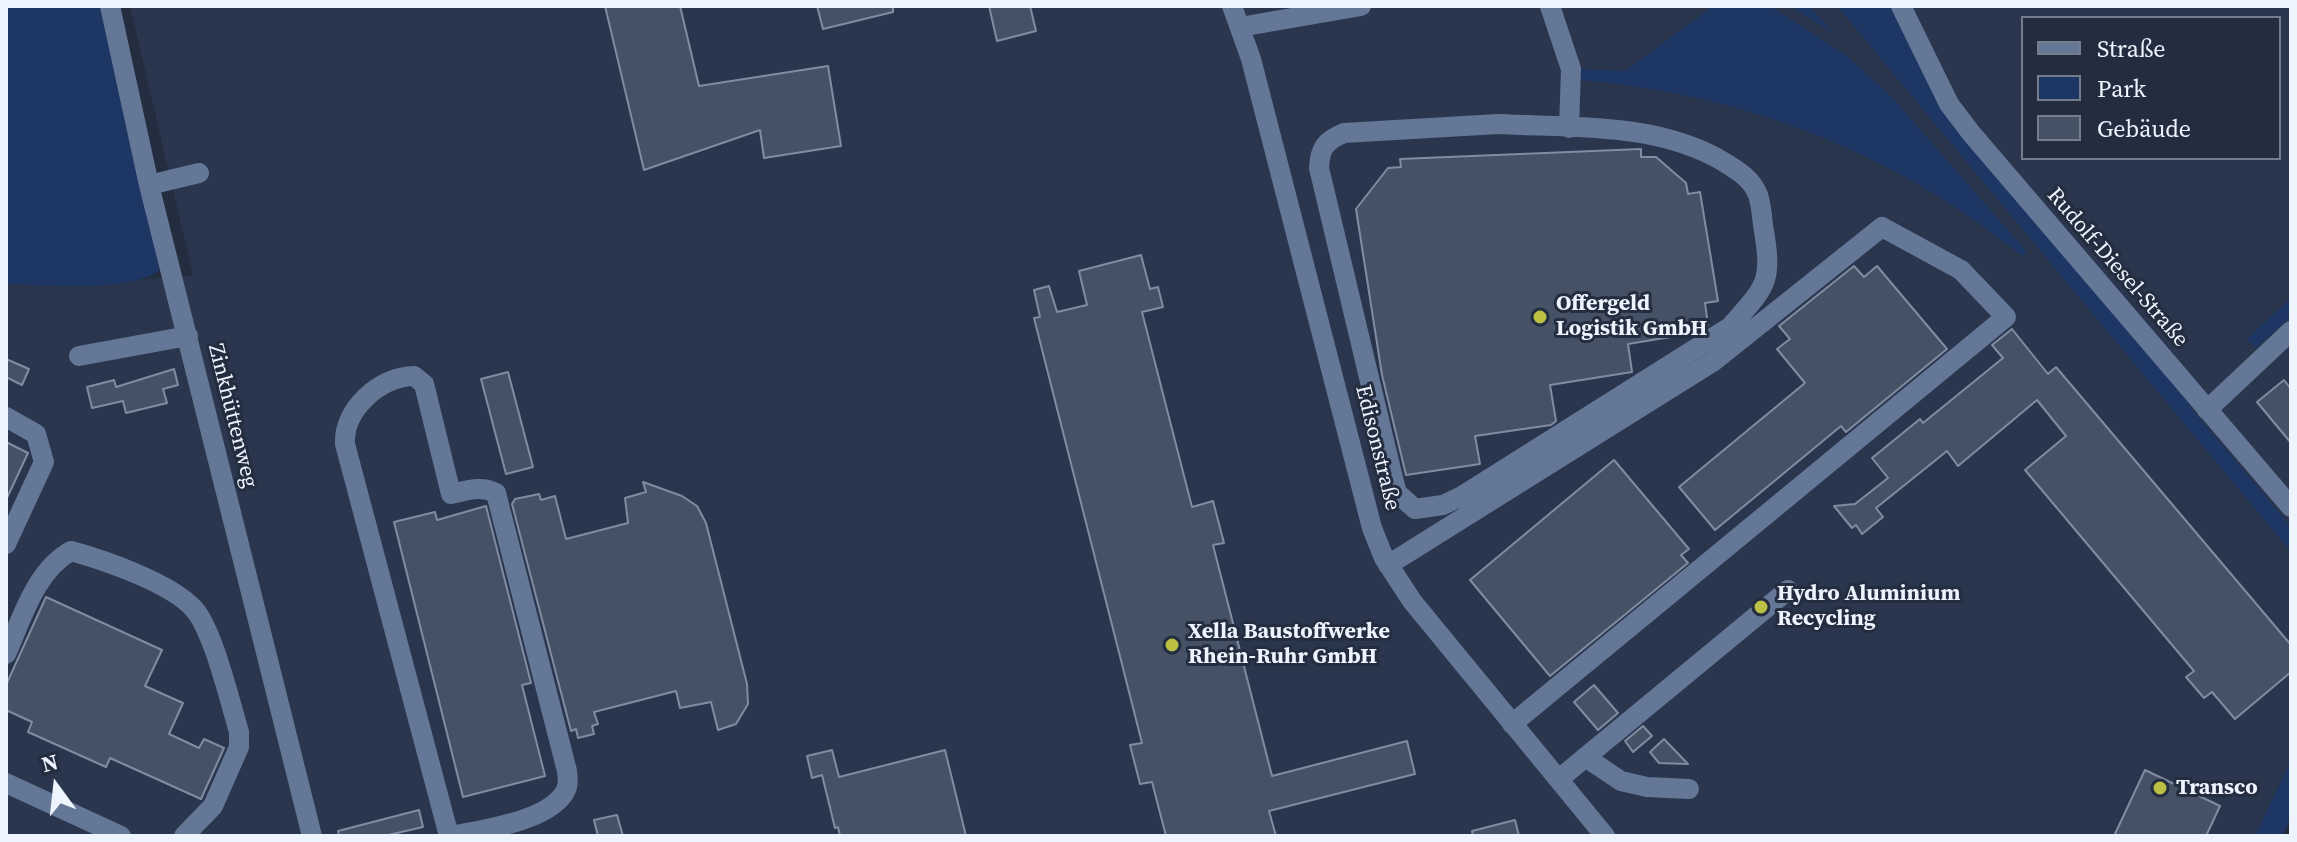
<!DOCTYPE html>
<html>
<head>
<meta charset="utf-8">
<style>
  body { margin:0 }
  #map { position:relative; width:2297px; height:842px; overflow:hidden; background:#232d3f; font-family:"Source Serif 4",serif }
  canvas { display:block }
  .frame { position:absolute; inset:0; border:8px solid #eef4fe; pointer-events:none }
  .legend { position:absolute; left:2021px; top:16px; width:260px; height:144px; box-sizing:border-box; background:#232d3f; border:2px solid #747d8b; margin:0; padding:10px 14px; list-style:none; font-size:24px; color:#eef4fe }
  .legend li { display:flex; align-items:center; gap:16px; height:40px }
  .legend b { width:40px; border:2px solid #747d8b }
  .north { position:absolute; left:16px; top:746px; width:80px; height:80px; -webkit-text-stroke:6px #232d3f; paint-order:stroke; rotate:345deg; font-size:22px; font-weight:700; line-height:32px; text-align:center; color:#eef4fe }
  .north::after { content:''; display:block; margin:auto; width:28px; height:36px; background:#eef4fe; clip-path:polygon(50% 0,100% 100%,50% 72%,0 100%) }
</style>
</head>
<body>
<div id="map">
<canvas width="2297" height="842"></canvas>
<div class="frame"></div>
<ul class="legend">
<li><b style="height:10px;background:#657797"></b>Straße</li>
<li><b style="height:22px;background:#1d3663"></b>Park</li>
<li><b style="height:22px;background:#455164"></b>Gebäude</li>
</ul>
<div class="north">N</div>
</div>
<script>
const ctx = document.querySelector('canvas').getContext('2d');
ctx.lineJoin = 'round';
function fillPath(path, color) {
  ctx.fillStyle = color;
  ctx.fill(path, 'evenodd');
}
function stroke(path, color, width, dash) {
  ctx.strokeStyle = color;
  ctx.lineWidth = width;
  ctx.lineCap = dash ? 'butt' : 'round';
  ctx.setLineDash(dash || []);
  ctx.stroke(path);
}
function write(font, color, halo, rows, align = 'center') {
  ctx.font = font + ' "Source Serif 4",serif';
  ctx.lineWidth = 6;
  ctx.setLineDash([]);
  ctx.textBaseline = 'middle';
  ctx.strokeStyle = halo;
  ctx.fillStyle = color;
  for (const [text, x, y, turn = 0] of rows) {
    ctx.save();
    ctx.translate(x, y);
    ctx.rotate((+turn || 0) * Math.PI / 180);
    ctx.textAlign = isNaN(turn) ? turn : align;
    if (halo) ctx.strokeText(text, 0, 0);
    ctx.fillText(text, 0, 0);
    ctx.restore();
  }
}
fillPath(new Path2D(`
  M130 6H2291V760L2255 836H6V284L86 285 193 275ZM2023 18H2279V158H2023Z`), '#29364d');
fillPath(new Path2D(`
  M6 6H100L160 270C131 293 44 285 6 284Z
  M1713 6H1770L1847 56 1891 96 2027 252 2022 256C1892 151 1746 95 1580 80L1579 69 1625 71Z
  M1790 6H1809L1835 34Z
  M1837 6H1894L1935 94 2195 402 2190 407 2291 527V552Z
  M2291 298V316L2256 348 2247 339Z
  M2291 760V817L2282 836H2255Z`), '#1d3663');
const building = new Path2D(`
  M605 6H680L699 86 828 66 841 146 764 158 760 130 644 170Z
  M817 6H893V12L823 29Z
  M989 6H1030L1036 31 997 41Z
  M1641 149V157H1656L1686 183 1688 194 1700 192 1718 301 1705 303 1708 325 1695 333 1628 344 1632 372 1550 385 1556 421 1551 425 1475 436 1480 464 1406 475 1382 375 1356 209 1388 168 1401 167 1400 159Z
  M1141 255 1150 289 1158 287 1163 307 1142 312 1192 507 1213 501 1224 543 1213 545 1272 776 1407 741 1415 774 1269 811 1276 836H1166L1152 782 1140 784 1130 745 1142 743 1034 318 1040 317 1034 290 1049 286 1057 312 1087 305 1079 271Z
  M1854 266 1864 277 1877 266 1947 349 1846 432 1841 426 1715 530 1679 487 1805 383 1777 349 1790 339 1779 326Z
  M2012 329 2048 374 2056 367 2291 645V672L2235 719 2212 692 2204 698 2186 677 2194 671 2025 470 2066 436 2037 400 1958 466 1947 451 1876 508 1883 517 1862 534 1856 525 1852 528 1834 506 1855 504 1888 478 1872 458 1920 419 1923 423 2003 358 1992 345Z
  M6 359 29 369 22 385 6 377Z
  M174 369 178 385 163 389 167 403 126 413 123 401 92 408 87 387 114 380 116 387Z
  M508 372 533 467 506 474 481 379Z
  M2284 380 2291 389V443L2257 402Z
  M6 442 28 453 6 500Z
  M1614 460 1689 549 1681 555 1688 563 1550 676 1470 580Z
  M643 482 682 496 697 506 706 523 747 684 748 704 736 724 718 730 711 702 680 708 676 691 594 712 598 724 592 726 594 734 578 738 576 729 571 731 512 504 515 499 539 494 541 500 555 496 566 539 628 523 625 498 646 492Z
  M486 506 531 683 522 685 545 776 463 797 394 522 435 512 437 520Z
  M46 597 162 650 145 686 183 703 169 734 199 748 204 739 224 748 201 799 110 758 106 767 28 732 32 722 6 710V685Z
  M1594 685 1618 713 1598 730 1574 702Z
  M1643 726 1652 736 1633 752 1625 741Z
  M1664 739 1688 764 1659 763 1650 752Z
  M832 750 839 777 945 750 966 836H840L838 827 835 828 822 775 812 778 807 756Z
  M2145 770 2220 806 2206 836H2114Z
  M419 810 423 827 384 836H339L338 831Z
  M617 815 623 836H598L594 820Z
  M1515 820 1519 836H1473L1472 831Z`);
fillPath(building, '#455164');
stroke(building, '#808ca2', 2);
stroke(new Path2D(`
  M110 6 149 185 312 836
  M1232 6 1251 59 1372 528 1384 558 1412 601 1605 836
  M1550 6 1571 69 1569 128
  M1901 6 1949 104 1971 133 2291 507
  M1240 27 1361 6
  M1498 124C1573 128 1657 122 1724 162 1737 170 1752 179 1758 195 1761 204 1762 215 1763 225 1773 283 1767 285 1730 327L1462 496 1443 505 1415 509 1397 493 1393 478 1319 168C1320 148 1325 141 1344 133Z
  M149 185 199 173
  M79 356 188 336
  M2207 410 2291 331
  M6 417 36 434 44 462 6 544
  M1388 565 1714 361 1882 227 1961 270 2006 317 1512 724
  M6 654C22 619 35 571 71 551 104 560 171 583 194 609 213 630 230 702 239 732V747L213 806 184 836
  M1585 757 1621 781 1647 787 1689 789
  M1559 779 1788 590
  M6 783 121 836
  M449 836 345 444C343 409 381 376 414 376L424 384 451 494C466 491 481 485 496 493L567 771C568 780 569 787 563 795 543 822 484 829 452 836`), '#657797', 20);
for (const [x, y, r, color] of [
  [1540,317,8,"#bbc044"],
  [1761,607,8,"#bbc044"],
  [1172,645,8,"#bbc044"],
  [2160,788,8,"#bbc044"]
]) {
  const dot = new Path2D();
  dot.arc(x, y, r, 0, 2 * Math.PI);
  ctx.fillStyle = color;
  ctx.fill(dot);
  stroke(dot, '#232d3f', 3);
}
write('22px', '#eef4fe', '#232d3f', [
  ["Rudolf-Diesel-Straße",2117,268,49],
  ["Zinkhüttenweg",232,416,76],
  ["Edisonstraße",1377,448,76]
]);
write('bold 22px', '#eef4fe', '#232d3f', [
  ["Offergeld",1556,304],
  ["Logistik GmbH",1556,329],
  ["Hydro Aluminium",1777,594],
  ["Recycling",1777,619],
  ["Xella Baustoffwerke",1188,632],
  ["Rhein-Ruhr GmbH",1188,657],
  ["Transco",2176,788]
], 'left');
</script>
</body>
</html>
